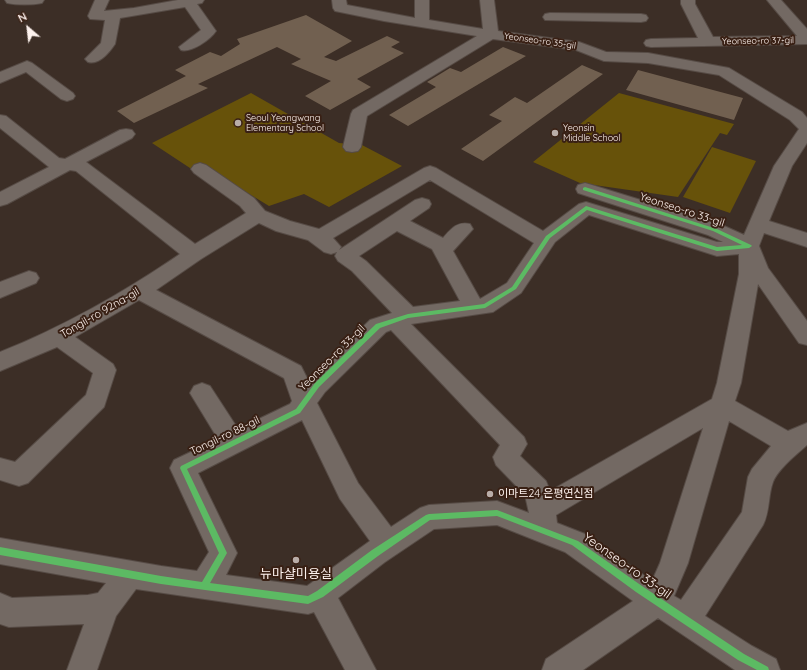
<!DOCTYPE html>
<html>
<head>
<meta charset="utf-8">
<style>
  body { margin:0 }
  #map { position:relative; width:807px; height:670px; overflow:hidden; background:#3c2e26; font-family:Quicksand,sans-serif }
  canvas { display:block }
  .north { position:absolute; left:8px; top:8px; width:40px; height:40px; -webkit-text-stroke:3px #392014; paint-order:stroke; rotate:332deg; font-size:11px; font-weight:700; line-height:16px; text-align:center; color:#fdf2ee }
  .north::after { content:''; display:block; margin:auto; width:14px; height:18px; background:#fdf2ee; clip-path:polygon(50% 0,100% 100%,50% 72%,0 100%) }
</style>
</head>
<body>
<div id="map">
<canvas width="807" height="670"></canvas>
<div class="north">N</div>
</div>
<script>
const ctx = document.querySelector('canvas').getContext('2d');
ctx.lineJoin = 'round';
function fillPath(path, color) {
  ctx.fillStyle = color;
  ctx.fill(path, 'evenodd');
}
function stroke(path, color, width, dash) {
  ctx.strokeStyle = color;
  ctx.lineWidth = width;
  ctx.lineCap = dash ? 'butt' : 'round';
  ctx.setLineDash(dash || []);
  ctx.stroke(path);
}
function write(font, color, halo, rows, align = 'center') {
  ctx.font = font + ' Quicksand,"Noto Sans KR",sans-serif';
  ctx.lineWidth = 4;
  ctx.setLineDash([]);
  ctx.textBaseline = 'middle';
  ctx.strokeStyle = halo;
  ctx.fillStyle = color;
  for (const [text, x, y, turn = 0] of rows) {
    ctx.save();
    ctx.translate(x, y);
    ctx.rotate((+turn || 0) * Math.PI / 180);
    ctx.textAlign = isNaN(turn) ? turn : align;
    if (halo) ctx.strokeText(text, 0, 0);
    ctx.fillText(text, 0, 0);
    ctx.restore();
  }
}
fillPath(new Path2D(`
  M251 93 339 143 362 145 402 166 329 207 304 194 269 206 202 165 193 170 152 143Z
  M619 93 734 124 727 135 720 133 678 197 580 183 533 162Z
  M712 147 756 161 730 213 683 197Z`), '#67520a');
fillPath(new Path2D(`
  M306 15 352 41 324 57 336 61 387 36 400 42 391 47 404 53 357 79 371 87 330 110 305 96 331 81 291 64 301 59 277 47 198 84 208 88 134 123 117 111 186 76 175 70 210 52 221 56 240 44 237 39Z
  M503 47 526 56 408 126 389 115 436 87 427 82 450 68 461 72Z
  M582 65 603 74 483 161 461 149 502 121 489 115 515 97 527 103Z
  M638 70 743 98 734 120 626 90Z`), '#716050');
const minor = new Path2D(`
  M5 0H44L42 3C32 5 17 5 7 3Z
  M95 0H109L104 11 134 8 178 0H204L202 3 197 4 216 31C210 40 191 53 181 50L179 47 201 30 185 7 120 18 115 44C109 53 99 65 88 62L85 59 101 43 105 20 90 19 88 16Z
  M332 0H346L347 5 415 18V0H429V20L483 29 480 0H494L498 31 579 42 606 52 648 53 729 68 802 112 807 118V143L792 166 769 221 807 233V247L764 233 759 246 768 268 807 321V345L799 343 758 284 741 383 735 401 788 431 807 423V445C797 454 778 469 773 482 768 495 770 511 763 525L705 616 752 646 776 659 780 670H735L658 618 583 670H542L546 659 633 601 565 552 497 525 434 529 385 562 338 598 376 670H345L314 612 308 614 136 589 116 616 97 670H67L84 624 9 627 0 624V593L12 598 88 595 98 593 106 583 0 564V538L161 566 197 571 209 552 170 468 174 460 218 439 190 393 194 386 202 383 210 386 238 429 290 404 292 401 284 378 139 300 75 337 113 364 116 370 104 407 28 483 19 486 0 480V458L15 462 86 395 93 373 57 347 0 371V352C61 328 126 291 180 254L76 171 70 170 7 204 0 206V192L49 167 0 128V115L6 116 59 158 65 159 120 130 126 129 132 130 135 134 132 138 86 162 195 244 246 213 240 206 194 173 191 169 194 165 200 163 206 165 254 198 265 211 290 221 319 229 424 168 430 166 436 168 543 231 579 204 586 202 717 242H723L708 235 578 193 576 189 578 185 585 183 592 185 722 225 744 235 774 166 799 129 790 120 719 75 648 63 604 61 576 50 493 39 367 116 361 147 358 151 352 152 346 151 343 147 351 114 353 110 477 36 384 21 335 11 333 8ZM430 180 534 243 507 283 480 299 453 251 473 229 470 224C457 221 451 229 443 238L410 221 429 208 431 204 429 200 422 198 415 200 339 250 341 247 333 238ZM589 215 717 256 739 254V274L717 383 712 399 550 491 546 481 520 456 527 444 524 437 411 324 493 312 521 293 555 242ZM259 223 276 231 308 240 324 252 331 254 337 252 335 256 338 261 352 271 392 313 370 320 308 380 301 366 156 290 201 259ZM397 231 432 249 460 301 413 307 366 261 359 256ZM391 330 500 445 493 457 496 465 525 495 529 513 497 501 429 505 420 508 391 527 358 483 317 403 325 392 386 332ZM302 420 340 499 370 541 307 586 226 575 237 553 198 473ZM729 421 771 446 752 469 748 477 742 512 681 600 674 596 688 563ZM703 428 660 563 652 581 585 534 557 523 556 515Z
  M681 0H695V4L713 37 797 36 767 0H781L807 29V44L651 47 646 46 644 43 646 40 651 39 698 38 681 4Z
  M550 13 641 14 646 15 648 18 646 21 641 22 545 20 543 17 545 14Z
  M27 61 32 63 73 93 75 96 73 99 67 101 61 99 26 72 0 83V72Z
  M29 271 36 273 39 278 36 283 0 298V282Z`);
stroke(minor, '#564b45', 2);
fillPath(minor, '#736963');
fillPath(new Path2D(`
  M585 187 717 229 751 245 752 246 749 248 717 251 587 210 550 238 516 289 485 308 408 318 380 328 319 387 300 413 187 469 227 553 210 583 308 596 317 591 372 550 426 515 429 514 497 510 578 541 642 586 744 654 768 667 769 670H757L738 660 636 592 572 545 497 516 430 520 378 556 323 597 308 604 161 584 0 555V547L161 576 202 582 219 553 180 468 181 466 296 409 315 383 376 324 408 314 484 304 512 287 546 236 586 206 717 247 742 245 713 231 583 190V188Z`), '#5cba63');
for (const [x, y, r, color] of [
  [238,123,4,"#b9ada8"],
  [555,133,4,"#b9ada8"],
  [490,494,4,"#b9ada8"],
  [296,560,4,"#b9ada8"]
]) {
  const dot = new Path2D();
  dot.arc(x, y, r, 0, 2 * Math.PI);
  ctx.fillStyle = color;
  ctx.fill(dot);
  stroke(dot, '#392014', 1.5);
}
write('9px', '#fdf2ee', '#392014', [
  ["Yeonseo-ro 35-gil",540,41,8],
  ["Yeonseo-ro 37-gil",758,41,-1]
]);
write('9px', '#fdf2ee', '#392014', [
  ["Seoul Yeongwang",246,118],
  ["Elementary School",246,128],
  ["Yeonsin",563,128],
  ["Middle School",563,138]
], 'left');
write('11px', '#fdf2ee', '#392014', [
  ["Yeonseo-ro 33-gil",682,210,18],
  ["Tongil-ro 92na-gil",100,313,-30],
  ["Yeonseo-ro 33-gil",332,358,-45],
  ["Tongil-ro 88-gil",225,436,-26]
]);
write('11px', '#fdf2ee', '#392014', [
  ["이마트24 은평연신점",498,494]
], 'left');
write('13px', '#fdf2ee', '#392014', [
  ["Yeonseo-ro 33-gil",627,566,35]
]);
write('13px', '#fdf2ee', '#392014', [
  ["뉴마샬미용실",296,574]
]);
</script>
</body>
</html>
